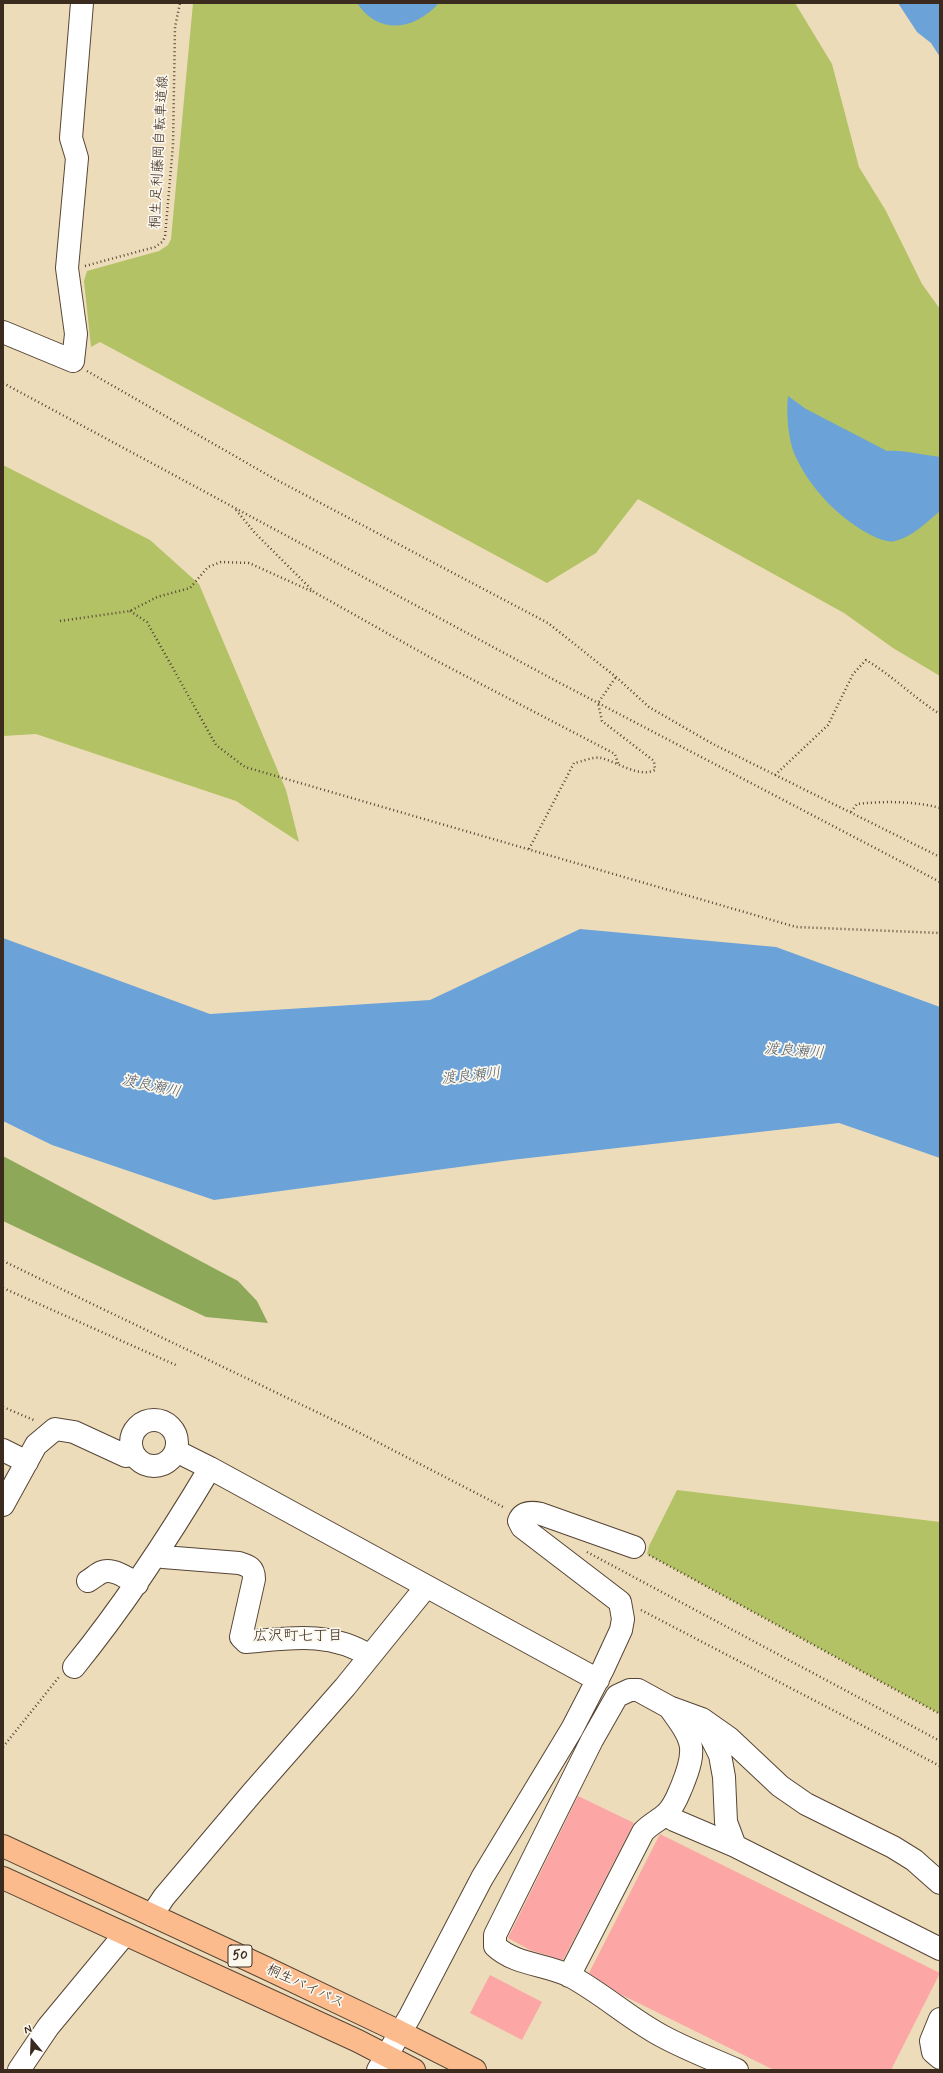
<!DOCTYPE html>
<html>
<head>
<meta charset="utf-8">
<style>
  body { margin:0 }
  #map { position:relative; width:943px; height:2073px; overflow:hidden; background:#eddcba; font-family:Mynerve,sans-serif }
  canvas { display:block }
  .frame { position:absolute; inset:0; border:4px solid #3b2a1e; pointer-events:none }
  .north { position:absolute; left:12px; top:2021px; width:40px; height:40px; -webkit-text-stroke:3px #fbf7ec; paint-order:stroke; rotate:341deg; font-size:11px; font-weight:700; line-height:16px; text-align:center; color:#3b2a1e }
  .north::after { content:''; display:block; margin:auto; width:14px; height:18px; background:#3b2a1e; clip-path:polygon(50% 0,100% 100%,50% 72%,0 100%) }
</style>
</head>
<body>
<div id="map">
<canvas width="943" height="2073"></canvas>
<div class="frame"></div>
<div class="north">N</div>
</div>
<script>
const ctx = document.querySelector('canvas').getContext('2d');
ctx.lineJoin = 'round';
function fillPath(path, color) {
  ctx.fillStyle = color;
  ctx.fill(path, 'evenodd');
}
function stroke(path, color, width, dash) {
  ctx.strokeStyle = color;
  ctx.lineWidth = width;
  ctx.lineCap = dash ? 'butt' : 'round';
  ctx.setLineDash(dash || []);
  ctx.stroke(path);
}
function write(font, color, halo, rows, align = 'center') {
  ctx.font = font + ' Mynerve,"Klee One",sans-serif';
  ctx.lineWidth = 3.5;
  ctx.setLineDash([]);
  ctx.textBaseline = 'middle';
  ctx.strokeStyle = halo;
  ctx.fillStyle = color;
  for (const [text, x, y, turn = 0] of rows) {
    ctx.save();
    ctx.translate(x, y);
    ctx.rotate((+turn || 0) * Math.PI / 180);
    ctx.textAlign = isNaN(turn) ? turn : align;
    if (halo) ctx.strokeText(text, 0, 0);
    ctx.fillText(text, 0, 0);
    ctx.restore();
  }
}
fillPath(new Path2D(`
  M193 3H795L832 64 859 167 886 211 922 284 940 309V676L893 648 844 613 638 499 596 553 547 583 100 342 91 347 84 281 87 271 159 251 168 245 171 239Z
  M3 465 150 540 199 584 286 790 299 842 236 801 36 734 3 736Z
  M677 1490 940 1522V1714L647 1554 649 1546Z`), '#b3c265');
fillPath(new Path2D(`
  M3 1156 238 1281 257 1301 268 1323 206 1317 3 1221Z`), '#8ea85a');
fillPath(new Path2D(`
  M357 3H439C415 30 379 36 357 3Z
  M898 3H940V57L931 43 917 32Z
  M788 396 806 409 887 451C905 450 922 455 940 457V511C927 522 912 537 895 541 890 543 880 539 875 537 841 521 809 488 794 453 788 438 786 412 788 396Z
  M580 929 776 947 940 1007V1158L839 1123 511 1160 214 1200 52 1145 3 1121V938L210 1014 430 1000Z`), '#6ba3d9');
fillPath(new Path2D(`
  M578 1796 634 1823 563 1960 530 1950 508 1938Z
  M660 1834 940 1973 891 2070H774L620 1994 589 1973Z
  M490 1975 542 2002 522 2040 470 2013Z`), '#fca6a5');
const minor = new Path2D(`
  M3 332 73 361 76 334 67 268 77 158 71 138 82 3
  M131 1443a23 23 0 1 1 46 0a23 23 0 1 1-46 0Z
  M3 1450 27 1462
  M176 1451 210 1468
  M3 1505 36 1445 55 1429 74 1432 126 1456 133 1453
  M157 1553 163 1557 239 1563C249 1566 254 1568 254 1579L241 1637 246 1642C291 1638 330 1631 370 1656
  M88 1581C92 1579 97 1574 102 1572 112 1568 128 1578 137 1584
  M74 1667C125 1604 169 1537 210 1468L598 1680
  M703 1721 720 1755 724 1777 726 1822 735 1846
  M666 1814 674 1820 735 1846 940 1949
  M152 1915 164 1897 252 1793 345 1687 426 1587
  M569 1976 643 1832C650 1824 660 1820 667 1813 675 1805 678 1795 682 1786 698 1747 693 1740 669 1707
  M940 2019 931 2041 933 2052 940 2058
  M19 2070 48 2027 125 1934
  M378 2070 410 2016 482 1878 572 1729 603 1669 621 1630 623 1619 620 1602 522 1527 519 1521C523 1511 532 1512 541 1514L634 1547
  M737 2070C712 2059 686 2049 662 2036 630 2019 602 1993 570 1976 546 1964 515 1965 495 1946V1935L592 1740 617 1696 630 1690H638L669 1707 702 1719 729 1738 780 1786 806 1804 893 1847 914 1860 940 1883`);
const highway = new Path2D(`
  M3 1846 268 1969 400 2032 475 2070
  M3 1878 358 2041 414 2070`);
stroke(minor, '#564535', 24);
stroke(highway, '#564535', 24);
stroke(new Path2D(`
  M85 266 155 247 162 242 165 237 173 145 175 27 180 3
  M87 371 273 478 548 623 616 677 649 707 713 744 940 857
  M3 383 558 682 940 882
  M236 510 255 533 314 592 433 659 615 754 619 766
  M130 611 147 622 216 745 245 767 796 927 940 933
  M60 621 130 611 157 597 190 588 208 567 221 562 249 563 311 591
  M775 775 828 725 853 674 866 660C893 676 914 698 940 714
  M851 812 857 804C884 801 914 801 940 808
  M529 849 574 763C581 762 594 756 601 758 618 762 638 778 655 770L654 761 602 721 598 703 616 677
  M3 1261 354 1430 505 1508
  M3 1288 178 1366
  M3 1407 36 1421
  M587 1552 940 1741
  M649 1555 940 1714
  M641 1610 940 1766
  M3 1747 59 1677`), '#564535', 2.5, [1, 3]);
stroke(minor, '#fff', 22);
stroke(highway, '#fbbb8c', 22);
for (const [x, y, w] of [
  [240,1956,24]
]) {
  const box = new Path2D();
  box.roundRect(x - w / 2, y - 11, w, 22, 3);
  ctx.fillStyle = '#fbf7ec';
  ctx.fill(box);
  stroke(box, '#3b2a1e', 1);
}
write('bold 13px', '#3b2a1e', null, [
  ["50",240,1956]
]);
write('14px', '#3b2a1e', '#fbf7ec', [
  ["桐生足利藤岡自転車道線",160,152,-87],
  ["桐生バイパス",305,1987,25]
]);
write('italic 15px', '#4e5a69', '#fbf7ec', [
  ["渡良瀬川",794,1052,4],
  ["渡良瀬川",471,1077,-6],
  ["渡良瀬川",151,1087,12]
]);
write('15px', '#3b2a1e', '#fbf7ec', [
  ["広沢町七丁目",298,1637]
]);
</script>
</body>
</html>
